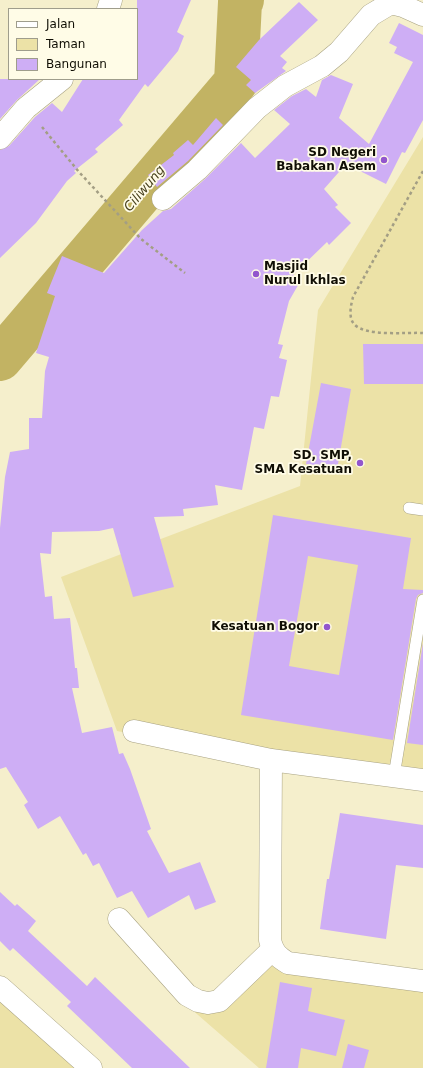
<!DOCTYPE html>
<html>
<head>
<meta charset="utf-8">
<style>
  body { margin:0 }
  #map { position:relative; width:423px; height:1068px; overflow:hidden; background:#f5efcc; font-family:"DejaVu Sans",sans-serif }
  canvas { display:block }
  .legend { position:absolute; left:8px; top:8px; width:130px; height:72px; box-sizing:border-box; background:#fffce7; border:1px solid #9f9d8c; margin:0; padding:5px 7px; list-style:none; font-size:12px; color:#100e04 }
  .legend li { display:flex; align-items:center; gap:8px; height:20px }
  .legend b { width:20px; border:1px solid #9f9d8c }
</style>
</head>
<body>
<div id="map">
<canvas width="423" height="1068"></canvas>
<ul class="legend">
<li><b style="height:5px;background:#fff"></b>Jalan</li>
<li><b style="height:11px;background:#ece2a7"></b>Taman</li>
<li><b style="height:11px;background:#ceaef5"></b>Bangunan</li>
</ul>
</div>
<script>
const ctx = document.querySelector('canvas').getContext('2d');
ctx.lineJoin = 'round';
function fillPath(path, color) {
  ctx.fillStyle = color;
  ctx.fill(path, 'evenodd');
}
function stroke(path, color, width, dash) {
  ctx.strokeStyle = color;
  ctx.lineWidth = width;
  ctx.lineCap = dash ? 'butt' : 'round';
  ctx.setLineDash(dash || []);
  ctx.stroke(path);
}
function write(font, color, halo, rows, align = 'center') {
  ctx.font = font + ' "DejaVu Sans",sans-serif';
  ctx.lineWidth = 3.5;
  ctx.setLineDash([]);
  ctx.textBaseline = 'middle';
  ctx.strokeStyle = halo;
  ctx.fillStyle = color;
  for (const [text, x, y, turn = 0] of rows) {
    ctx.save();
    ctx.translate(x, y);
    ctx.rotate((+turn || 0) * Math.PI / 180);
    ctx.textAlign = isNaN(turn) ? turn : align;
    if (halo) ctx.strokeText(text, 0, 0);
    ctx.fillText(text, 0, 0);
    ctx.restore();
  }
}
fillPath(new Path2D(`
  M423 137V780L271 760 117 731 61 577 300 486 318 310Z
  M272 950 423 981V1068H259L190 1008Z
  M0 987 92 1068H0Z`), '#ece2a7');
stroke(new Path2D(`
  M0 359 236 82 240 2 242 0`), '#c2b363', 44);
fillPath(new Path2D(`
  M137 0H191L177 32 184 36 178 51 148 87 145 84 119 120 123 125 95 149 98 152 74 171 76 173 67 181 36 223 0 258V150L9 146 35 117 52 103 62 112 83 79H138L137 78Z
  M299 2 318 20 280 56 287 62 282 68 286 71 255 93 246 85 251 80 236 67 259 40Z
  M399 23 423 35V120L405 153 402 152 386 184 346 164 324 189 338 205 335 207 351 223 329 245 327 242 293 275 301 280 289 301 278 344 283 345 279 358 287 360 279 397 271 396 264 429 254 427 242 490 215 485 218 505 183 509 184 516 154 517 174 587 133 597 113 528 99 531 52 532 51 554 40 553 45 597 52 596 54 619 70 618 75 668H77L79 688H72L82 733 112 727 119 754 123 753 130 769 151 829 147 831 169 873 200 862 216 902 195 910 189 895 148 918 132 891 117 898 99 863 93 866 86 853 83 855 60 816 38 829 24 805 28 802 6 767 0 769V528L5 477 10 452 29 449V418H42L45 371 49 357 36 353 55 296 47 293 62 256 104 273 142 230 163 211 171 209 205 179 241 143 255 158 290 124 274 110 292 96 306 89 316 97 322 80 331 75 353 84 339 118 369 144 413 62 394 53 397 47 389 43Z
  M0 79H40L17 100 0 119Z
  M216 118 223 125 188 161 157 187 148 175 174 155 173 153 188 140 193 145Z
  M363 344H423V384H364Z
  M321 383 351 389 337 470 306 464Z
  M273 515 411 538 403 589 423 590V593L418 595 416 599 393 740 241 715ZM308 556 358 565 339 675 289 666Z
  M423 643V745L407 743Z
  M340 813 423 825V868L396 865 386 939 320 929 327 879H329Z
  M0 892 15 906 17 904 36 921 28 931 87 986 95 977 190 1068H132L67 1006 71 1002 13 948 10 951 0 941Z
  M280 982 312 988 308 1011 345 1020 336 1056 301 1048 298 1068H266Z
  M348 1044 369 1050 364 1068H342Z`), '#ceaef5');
const service = new Path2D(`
  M409 508 423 510
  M394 776 423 600`);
const minor = new Path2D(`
  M108 9 111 0
  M0 138 26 108 62 79
  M163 199 197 170 257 108 285 86 322 66 339 52 371 15 391 3 403 6 423 15
  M134 731 271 760 423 780
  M271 760 270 940C273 953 278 957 288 963L423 981
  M119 919 187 995 198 1001 208 1003 219 1001 272 950
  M0 987 91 1068`);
stroke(service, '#a8a282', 12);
stroke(minor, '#a8a282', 23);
stroke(new Path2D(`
  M42 127 79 172 141 239 185 273
  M423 171 353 297C351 305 348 317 354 324 365 337 407 332 423 333`), '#a39e84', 2.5, [3, 3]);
stroke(service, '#fff', 11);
stroke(minor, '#fff', 22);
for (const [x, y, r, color] of [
  [384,160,4,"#9256cd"],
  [256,274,4,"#9256cd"],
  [360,463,4,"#9256cd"],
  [327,627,4,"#9256cd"]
]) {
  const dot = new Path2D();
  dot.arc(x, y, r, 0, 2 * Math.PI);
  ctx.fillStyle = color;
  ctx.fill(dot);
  stroke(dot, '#fffce7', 1.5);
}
write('bold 12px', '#100e04', '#fffce7', [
  ["SD Negeri",376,153],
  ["Babakan Asem",376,167],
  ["Masjid",264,267,"left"],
  ["Nurul Ikhlas",264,281,"left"],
  ["SD, SMP,",352,456],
  ["SMA Kesatuan",352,470],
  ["Kesatuan Bogor",319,627]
], 'right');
write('italic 13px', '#48411e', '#fffce7', [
  ["Ciliwung",145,189,-50]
]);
</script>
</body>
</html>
